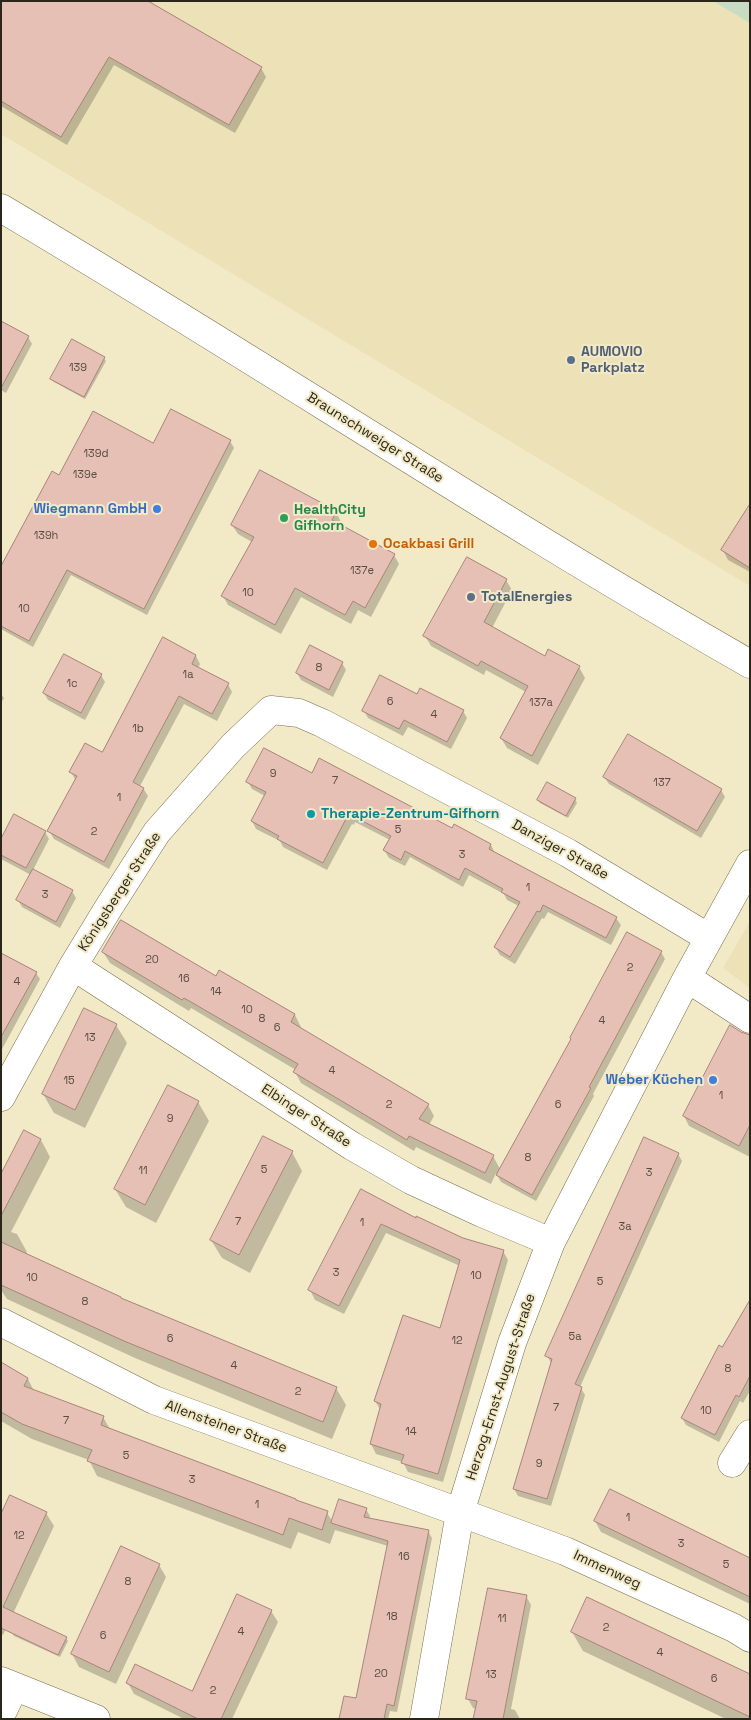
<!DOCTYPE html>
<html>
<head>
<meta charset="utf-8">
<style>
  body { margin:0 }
  #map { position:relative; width:751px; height:1720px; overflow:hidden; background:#f2e9c7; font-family:"Space Grotesk",sans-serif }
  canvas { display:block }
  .frame { position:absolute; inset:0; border:2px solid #2a271a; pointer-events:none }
</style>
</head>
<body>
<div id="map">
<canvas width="751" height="1720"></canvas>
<div class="frame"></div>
</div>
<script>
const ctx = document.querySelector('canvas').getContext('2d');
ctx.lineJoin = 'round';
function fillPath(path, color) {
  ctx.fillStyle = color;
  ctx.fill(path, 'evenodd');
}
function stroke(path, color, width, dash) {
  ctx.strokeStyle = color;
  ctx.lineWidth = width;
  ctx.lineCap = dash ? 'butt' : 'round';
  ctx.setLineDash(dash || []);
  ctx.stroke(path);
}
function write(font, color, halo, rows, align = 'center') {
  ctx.font = font + ' "Space Grotesk",sans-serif';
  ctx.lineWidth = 4;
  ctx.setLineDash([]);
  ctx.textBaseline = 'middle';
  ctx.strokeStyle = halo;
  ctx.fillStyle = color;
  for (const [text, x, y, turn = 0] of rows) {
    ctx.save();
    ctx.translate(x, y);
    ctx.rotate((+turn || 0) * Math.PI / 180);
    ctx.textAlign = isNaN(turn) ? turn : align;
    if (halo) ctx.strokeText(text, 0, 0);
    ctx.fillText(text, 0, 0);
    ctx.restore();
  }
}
fillPath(new Path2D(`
  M1 1H750V586L1 134Z
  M750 921V988L723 968Z`), '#ece1b7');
fillPath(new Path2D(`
  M713 1H750V23Z`), '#c8dcc3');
fillPath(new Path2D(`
  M1 1H145L261 68 266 77 235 133 114 65 67 145 1 106Z
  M1 323 28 337 32 344 6 393 1 390Z
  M104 358 106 361 85 399 54 382 52 379Z
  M230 441 234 448 147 615 71 575 33 647 1 629V564L3 565 60 476 153 445Z
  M750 506V572L728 560 723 550Z
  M336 512 341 522 339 525 394 555 399 564 371 617 358 610 351 624 301 597 281 634 228 605 223 596 252 542 238 534 232 525Z
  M506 580 512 590 492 628 545 658 579 667 585 678 538 765 507 748 501 738 526 692 486 670 484 675 431 646 425 636Z
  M196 656 200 664 198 668 228 684 232 692 217 721 184 704 140 786 143 788 148 796 109 869 54 839 49 831 76 781 71 772 103 753Z
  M342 663 346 670 333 697 301 680 297 673Z
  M101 675 105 682 85 720 48 700 44 693Z
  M1 694 4 698 1 703Z
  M418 696 463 711 467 718 451 749 408 727 403 736 368 718 364 711Z
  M312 774 491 845 495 853 616 918 621 925 611 945 548 912 544 919 542 918 515 964 500 955 495 947 519 906 507 900 504 894 469 875 463 887 410 857 405 866 389 858 384 850 390 840 355 822 354 825 352 824 327 870 283 847 280 841 256 829 252 821 265 796 252 789 248 782Z
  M604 777 721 790 725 797 701 838 609 784Z
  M575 799 577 803 568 818 540 803 538 800Z
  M45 832 49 839 33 870 72 891 76 898 60 928 22 907 18 900 31 875 1 859V841Z
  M103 952 216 978 219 972 295 1015 301 1027 300 1028 428 1105 434 1116 429 1125 493 1156 500 1169 661 952 665 959 593 1094 594 1096 536 1201 501 1182 496 1173 491 1184 416 1147 414 1151 301 1083 295 1072 296 1070 191 1008 189 1011 110 963Z
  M1 964 36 973 40 979 1 1051Z
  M116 1025 127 1043 85 1128 54 1113 43 1094Z
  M741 1033 750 1035V1157L689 1126 684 1116Z
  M198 1102 209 1121 156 1223 126 1207 115 1189Z
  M41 1140 50 1157 11 1232 17 1234 27 1252 26 1254 120 1298 336 1388 346 1405 332 1439 135 1358 7 1299 1 1290V1177Z
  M292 1152 302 1171 250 1273 222 1258 211 1240Z
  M678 1154 682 1161 580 1387 585 1395 551 1506 518 1496 514 1489 551 1363 547 1356Z
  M361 1191 416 1219 463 1239 503 1251 508 1260 443 1482 408 1472 403 1462 376 1454 371 1444 381 1411 375 1401 441 1330 460 1266 386 1233 344 1314 315 1300 310 1290Z
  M750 1302V1391L743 1403 740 1401 719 1442 686 1425 682 1418Z
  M1 1364 28 1379 34 1391 103 1417 111 1431 327 1513 333 1522 366 1509 370 1516 369 1520 428 1531 432 1538 397 1712 390 1711 388 1719H340L357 1700 388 1546 335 1530 330 1544 298 1532 291 1549 97 1476 89 1460 32 1439 1 1421Z
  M46 1513 54 1526 3 1635 1 1634V1517Z
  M595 1521 750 1559V1604L601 1532Z
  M159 1565 166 1577 116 1684 79 1667 72 1654Z
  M526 1596 531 1605 511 1709 515 1710 520 1719H474L476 1709 473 1708 468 1699Z
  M271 1611 278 1622 232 1719H184L134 1694 128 1683 193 1693Z
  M572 1632 750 1675V1719H726L583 1651Z
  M12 1633 66 1638 68 1641 60 1657 14 1636Z`), '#0003');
const building = new Path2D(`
  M1 1H148L262 67 229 125 109 57 61 137 1 101Z
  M1 321 29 336 1 388Z
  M72 339 105 357 84 397 50 379Z
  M171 409 231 440 144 609 67 570 29 641 1 626V566L52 471 59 475 93 411 153 443Z
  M260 470 337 511 332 520 395 554 365 608 353 601 345 615 295 588 275 625 221 596 254 537 231 525Z
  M750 504V568L721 550Z
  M467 557 507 579 484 622 545 656 548 649 580 666 532 756 500 738 528 686 481 661 478 666 423 636Z
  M163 637 196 655 192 664 229 683 212 714 179 696 133 782 144 788 104 862 47 831 77 776 69 772 85 743 102 752Z
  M310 645 343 662 329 690 296 673Z
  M64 654 102 674 81 713 43 693Z
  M380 675 417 694 420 688 464 710 447 742 404 720 399 729 362 711Z
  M628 734 722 789 697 831 603 777Z
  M264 748 312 773 319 758 452 828 454 824 491 844 489 849 617 917 606 938 543 905 540 912 537 911 510 957 494 947 520 902 501 892 503 889 465 868 459 880 405 851 401 860 383 850 391 836 351 815 350 818 347 817 323 863 277 839 279 836 251 821 266 792 246 782Z
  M547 782 576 798 566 816 537 800Z
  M14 814 46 831 26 868 1 855V839Z
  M33 869 73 890 56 922 16 900Z
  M121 920 216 976 219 970 295 1014 291 1022 429 1104 419 1119 494 1155 485 1173 409 1136 407 1140 293 1072 298 1064 184 998 182 1000 102 952Z
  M627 932 662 951 589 1087 591 1088 532 1195 496 1175 571 1039 570 1038Z
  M1 953 37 972 1 1037Z
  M84 1008 117 1024 75 1110 42 1094Z
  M730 1025 741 1032 750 1035V1125L739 1146 683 1116Z
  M168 1085 199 1101 145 1205 114 1189Z
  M24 1130 41 1139 1 1216V1174Z
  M263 1136 293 1151 239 1255 210 1240Z
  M644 1137 679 1153 575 1384 582 1387 547 1499 513 1489 552 1359 545 1356Z
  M361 1189 416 1218V1216L463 1238 504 1250 438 1474 401 1463 404 1455 370 1444 381 1404 374 1401 403 1315 440 1328 460 1260 381 1224 339 1306 308 1290Z
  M1 1242 121 1297V1298L337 1387 323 1422 124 1341 1 1285Z
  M750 1300V1376L739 1397 736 1395 715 1435 681 1418 719 1345 722 1347Z
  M1 1362 28 1378 24 1386 104 1416 101 1425 296 1499V1500L328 1511 322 1530 289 1518 283 1535 87 1461 92 1450 22 1424 1 1412Z
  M610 1489 750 1558V1597L594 1521Z
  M10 1495 47 1512 3 1607 67 1637 58 1655 1 1628V1514Z
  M339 1499 367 1508 364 1517 429 1530 394 1706 387 1704 384 1719H339L344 1696 356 1698 388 1541 331 1523Z
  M121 1546 160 1564 109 1672 71 1654Z
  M488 1588 527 1595 503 1719H473L477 1701 466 1699Z
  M237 1594 272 1610 221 1719H198L126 1683 135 1664 192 1691Z
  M587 1597 750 1674V1717L571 1632Z`);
fillPath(building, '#e6c0b5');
stroke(building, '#a7847a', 1);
const minor = new Path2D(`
  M1 208C253 357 496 519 750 664
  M73 966 352 1146 411 1180 482 1213 551 1242
  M687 978 750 1019
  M1 1097 73 966 109 907 157 832 233 746 271 710 299 713 322 723 568 853 709 938
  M1 1322 154 1400 565 1551 734 1628 750 1638
  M732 1463 750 1434
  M1 1681 96 1719
  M1 1715 14 1687
  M424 1719 460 1513 512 1343 551 1242 687 978 750 864`);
stroke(minor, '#766e4f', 29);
stroke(minor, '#fff', 28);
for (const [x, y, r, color] of [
  [571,360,5,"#5c6f8a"],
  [157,509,5,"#3f7fe0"],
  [284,518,5,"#2e9e5b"],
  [373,544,5,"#e8710a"],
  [471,597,5,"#5c6f8a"],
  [311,814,5,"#0f9aa8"],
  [713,1080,5,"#3f7fe0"]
]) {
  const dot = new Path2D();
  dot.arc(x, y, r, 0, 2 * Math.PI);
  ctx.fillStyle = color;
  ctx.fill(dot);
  stroke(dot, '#f2e9c7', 2);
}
write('11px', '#594d41', null, [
  ["139",78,368],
  ["139d",96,454],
  ["139e",85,475],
  ["139h",46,536],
  ["137e",362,571],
  ["10",248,593],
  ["10",24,609],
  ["8",319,668],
  ["1a",188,675],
  ["1c",72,684],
  ["6",390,702],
  ["137a",541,703],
  ["4",434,715],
  ["1b",138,729],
  ["9",273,774],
  ["7",335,781],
  ["137",662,783],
  ["1",119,798],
  ["5",398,830],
  ["2",94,832],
  ["3",462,855],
  ["1",528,888],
  ["3",45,895],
  ["20",152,960],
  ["2",630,968],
  ["16",184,979],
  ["4",17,982],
  ["14",216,992],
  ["10",247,1010],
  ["8",262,1019],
  ["4",602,1021],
  ["6",277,1028],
  ["13",90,1038],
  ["4",332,1071],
  ["15",69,1081],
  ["1",721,1096],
  ["2",389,1105],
  ["6",558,1105],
  ["9",170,1119],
  ["8",528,1158],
  ["5",264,1170],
  ["11",143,1171],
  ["3",649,1173],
  ["7",238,1222],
  ["1",362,1223],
  ["3a",625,1227],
  ["3",336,1273],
  ["10",476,1276],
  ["10",32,1278],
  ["5",600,1282],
  ["8",85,1302],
  ["5a",575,1337],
  ["6",170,1339],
  ["12",457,1341],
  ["4",234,1366],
  ["8",728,1369],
  ["2",298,1392],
  ["7",556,1408],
  ["10",706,1411],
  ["7",66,1421],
  ["14",411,1432],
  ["5",126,1456],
  ["9",539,1464],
  ["3",192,1480],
  ["1",257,1505],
  ["1",628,1518],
  ["12",19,1536],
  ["3",681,1544],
  ["16",404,1557],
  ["5",726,1565],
  ["8",128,1582],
  ["18",392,1617],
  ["11",502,1619],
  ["2",606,1628],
  ["4",241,1632],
  ["6",103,1636],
  ["4",660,1653],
  ["20",381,1674],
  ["13",491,1675],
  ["6",714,1679],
  ["2",213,1691]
]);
write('bold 14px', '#4e5e75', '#f2e9c7', [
  ["AUMOVIO",581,352],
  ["Parkplatz",581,368],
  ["TotalEnergies",481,597]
], 'left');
write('14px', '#2a271a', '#f2e9c7', [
  ["Braunschweiger Straße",375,438,32],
  ["Danziger Straße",560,850,29],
  ["Königsberger Straße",120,892,-57],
  ["Elbinger Straße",306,1116,33],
  ["Herzog-Ernst-August-Straße",501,1387,-72],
  ["Allensteiner Straße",226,1427,20],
  ["Immenweg",607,1570,25]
]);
write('bold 14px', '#366cbe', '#f2e9c7', [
  ["Wiegmann GmbH",147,509],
  ["Weber Küchen",703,1080]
], 'right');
write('bold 14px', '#27864d', '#f2e9c7', [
  ["HealthCity",294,510],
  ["Gifhorn",294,526]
], 'left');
write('bold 14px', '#c56008', '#f2e9c7', [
  ["Ocakbasi Grill",383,544]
], 'left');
write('bold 14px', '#0d838f', '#f2e9c7', [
  ["Therapie-Zentrum-Gifhorn",321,814]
], 'left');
</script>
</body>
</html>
